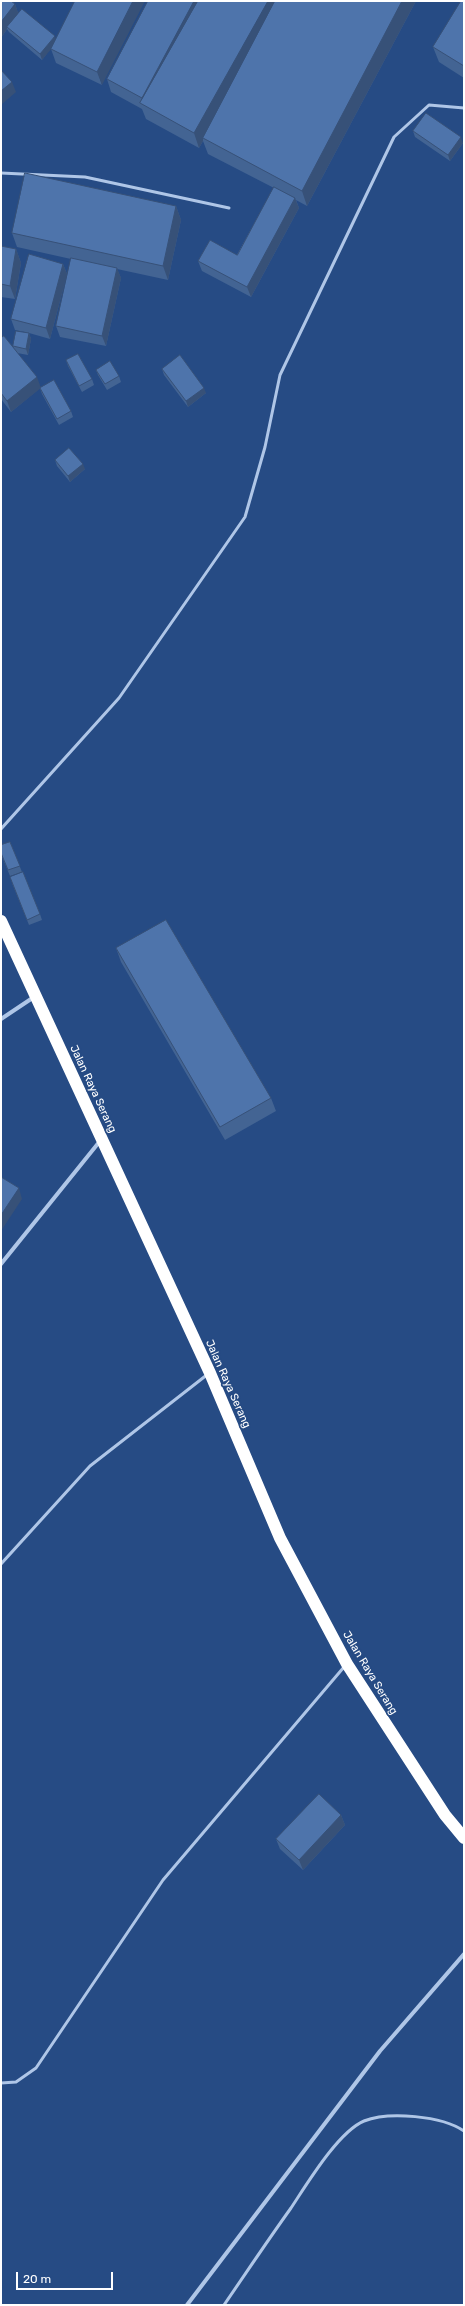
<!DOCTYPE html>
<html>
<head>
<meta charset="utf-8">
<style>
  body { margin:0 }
  #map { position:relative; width:465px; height:2306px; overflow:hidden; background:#264b84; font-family:Rubik,sans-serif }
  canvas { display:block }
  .frame { position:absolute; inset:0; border:2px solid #fff; pointer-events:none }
  .scale { position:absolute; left:16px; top:2272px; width:97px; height:18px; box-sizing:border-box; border:2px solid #fff; border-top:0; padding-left:5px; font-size:12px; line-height:14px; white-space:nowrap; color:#fff; -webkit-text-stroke:3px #264b84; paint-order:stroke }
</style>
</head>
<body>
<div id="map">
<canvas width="465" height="2306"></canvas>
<div class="frame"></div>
<div class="scale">20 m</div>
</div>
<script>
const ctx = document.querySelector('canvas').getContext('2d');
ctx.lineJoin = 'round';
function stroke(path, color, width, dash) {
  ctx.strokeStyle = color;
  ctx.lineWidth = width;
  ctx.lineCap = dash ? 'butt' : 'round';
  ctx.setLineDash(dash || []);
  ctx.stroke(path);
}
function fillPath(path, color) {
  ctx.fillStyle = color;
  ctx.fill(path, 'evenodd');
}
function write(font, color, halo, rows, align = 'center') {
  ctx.font = font + ' Rubik,sans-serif';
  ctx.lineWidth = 3.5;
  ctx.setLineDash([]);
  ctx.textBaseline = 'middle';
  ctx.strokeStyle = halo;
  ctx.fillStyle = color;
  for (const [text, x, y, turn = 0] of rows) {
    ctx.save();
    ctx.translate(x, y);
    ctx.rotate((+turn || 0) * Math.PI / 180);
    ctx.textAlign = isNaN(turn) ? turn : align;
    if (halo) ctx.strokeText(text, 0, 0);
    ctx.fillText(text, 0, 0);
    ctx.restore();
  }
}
stroke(new Path2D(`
  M1 173 85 177 229 208
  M1 829 119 698 245 517 265 447 280 375 394 137 429 105 464 108
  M1 1564 90 1466 208 1374
  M1 2083 16 2082 36 2068 163 1880 344 1667
  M224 2305C246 2273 268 2240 291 2208 307 2184 338 2132 364 2121 389 2111 442 2116 464 2131`), '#afc6e7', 3);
stroke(new Path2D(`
  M1 1019 34 997
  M1 1264 100 1141
  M187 2305 380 2051 464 1954`), '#afc6e7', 4);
stroke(new Path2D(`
  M1 921 210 1373 280 1538 347 1664 445 1815 464 1838`), '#fff', 12);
fillPath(new Path2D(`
  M75 1 102 85 56 63 51 49V48L42 60 9 32 7 29 1 38 15 4 18 13 56 40Z
  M416 1 307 206 296 200 299 208 251 297 202 271 198 261 237 255 274 188 208 154 203 141 199 148 146 119 142 109 111 92 107 79Z
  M464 1V78L439 62 433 47Z
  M413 131 463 143 450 161 415 137Z
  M176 206 181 220 168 280 117 269 121 278 106 346 60 337 56 326 71 259 17 247 12 233Z
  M1 246 16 249 21 263 15 299 1 297Z
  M63 264 67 274 50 339 29 333 31 339 28 355 17 353 41 388 71 411 73 417 59 425 42 394 40 388 11 412 1 399V338L14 349 13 346 25 332 15 330 11 319Z
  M66 360 92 379 94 385 82 392 68 366Z
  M162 369 206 393 188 407 164 375Z
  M96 370 119 376 121 382 107 390 98 375Z
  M55 460 85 469 70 482 57 466Z
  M10 842 22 872 10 876 1 854Z
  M12 883 40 914 42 920 29 925Z
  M116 948 271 1098 276 1111 225 1140 121 962Z
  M341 1815 345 1825 303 1870 280 1849 276 1839Z`), '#436493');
fillPath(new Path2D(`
  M133 1H145L102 85 97 72Z
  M194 1H206L145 106 142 98Z
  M268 1H282L203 138V141L199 148 194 133Z
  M402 1H416L307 206 302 191Z
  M15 4 19 15 7 27V29L1 38V22Z
  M55 36 57 42 42 60 40 54Z
  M12 82 16 92 1 105V91Z
  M461 137 463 143 450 161 448 155Z
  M295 198 299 208 251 297 247 287Z
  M176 206 181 220 168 280 163 266Z
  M16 249 21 263 15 299 10 286Z
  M63 264 67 274 50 339 46 328Z
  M117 268 121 278 106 346 102 336Z
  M29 333 31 339 28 355 26 349Z
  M37 377 41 388 11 412 7 401Z
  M204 388 206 393 188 407 186 401Z
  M83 464 85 469 70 482 68 476Z
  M19 1188 22 1199 1 1231V1215Z
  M341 1815 345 1825 303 1870 299 1860Z`), '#375178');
const building = new Path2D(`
  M1 1H11L15 4 1 22Z
  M75 1H133L97 72 51 49Z
  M148 1H194L142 98 107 79Z
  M198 1H268L194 133 140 103Z
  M275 1H402L302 191 203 138Z
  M461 1H464V66L433 47Z
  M22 9 55 36 40 54 7 27Z
  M1 70 12 82 1 91Z
  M426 113 461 137 448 155 413 131Z
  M25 173 176 206 163 266 12 233Z
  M274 187 295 198 247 287 198 261 210 240 237 255Z
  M1 246 16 249 10 286 1 284Z
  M29 254 63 264 46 328 11 319Z
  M71 258 117 268 102 336 56 326Z
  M16 331 29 333 26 349 13 346Z
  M4 336 37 377 7 401 1 393V338Z
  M78 354 92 379 79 386 66 360Z
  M180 355 204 388 186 401 162 369Z
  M110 361 119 376 105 384 96 370Z
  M54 380 71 411 57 419 40 388Z
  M69 448 83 464 68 476 55 460Z
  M10 842 20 866 8 870 1 853V845Z
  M23 872 40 914 27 920 10 877Z
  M166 920 271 1098 220 1127 116 948Z
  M1 1177 19 1188 1 1215Z
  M319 1794 341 1815 299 1860 276 1839Z`);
fillPath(building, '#4e74ab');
stroke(building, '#375178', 1);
write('11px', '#fff', '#264b84', [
  ["Jalan Raya Serang",93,1089,65],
  ["Jalan Raya Serang",228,1384,66],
  ["Jalan Raya Serang",370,1673,59]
]);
</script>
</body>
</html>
